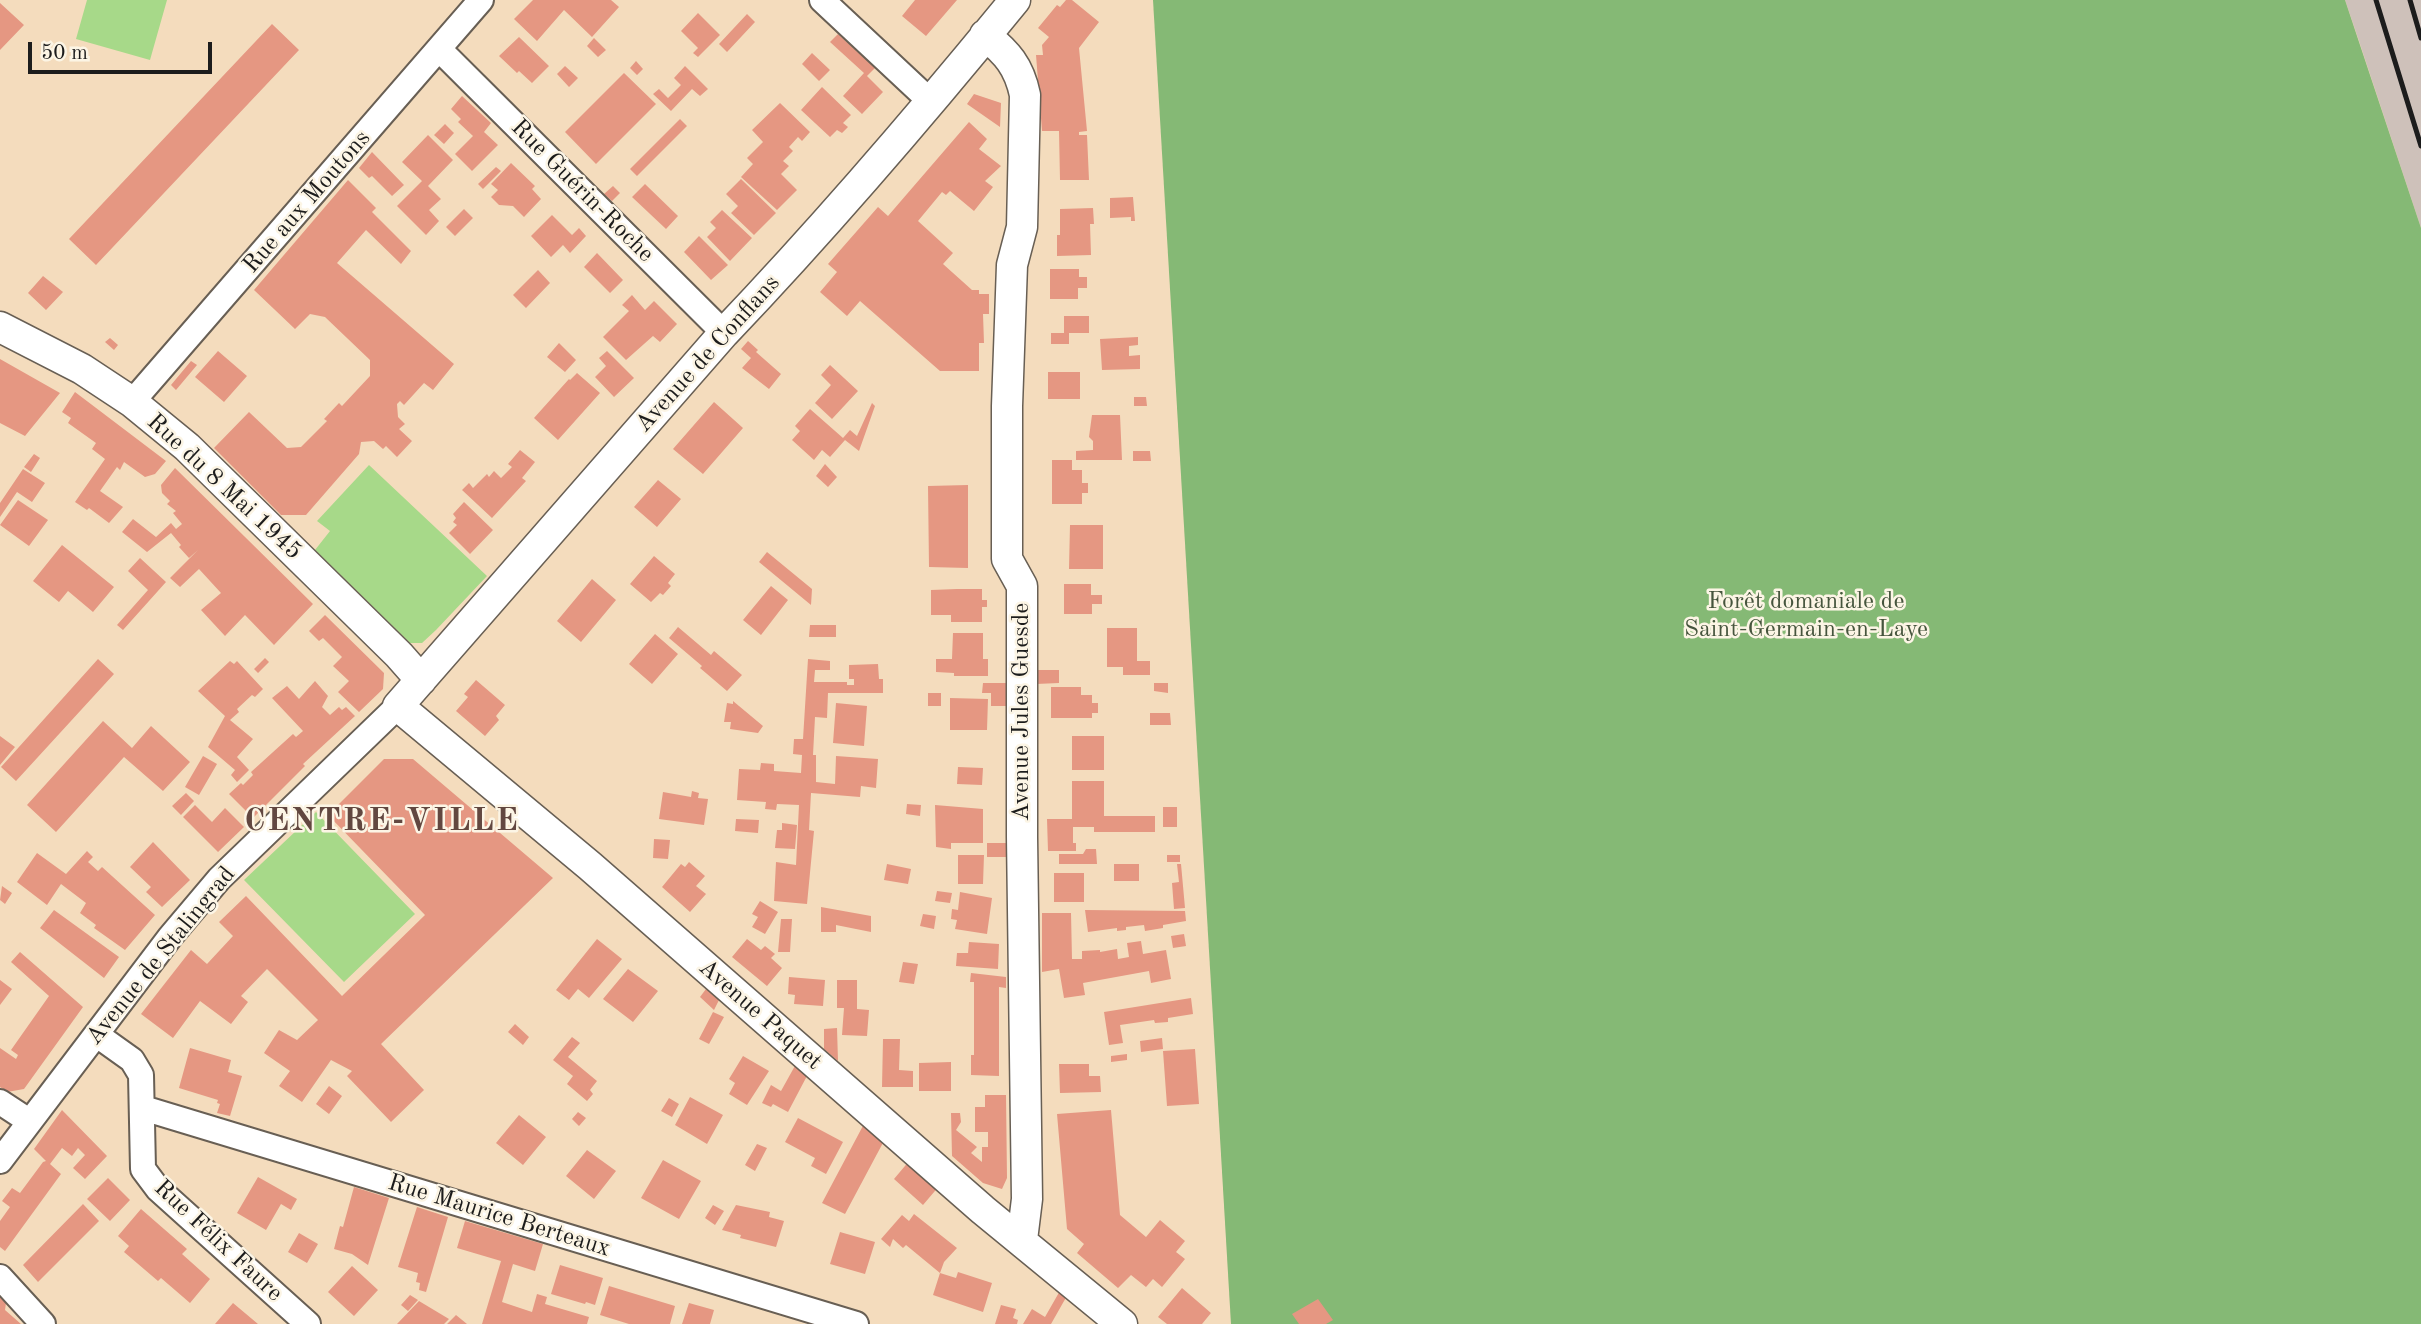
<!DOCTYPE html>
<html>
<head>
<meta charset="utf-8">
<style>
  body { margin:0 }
  #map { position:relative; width:2421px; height:1324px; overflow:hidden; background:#f4dcbd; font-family:"Old Standard TT",serif }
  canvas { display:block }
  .scale { position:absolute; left:28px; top:42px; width:184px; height:32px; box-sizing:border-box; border:4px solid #1c1c1c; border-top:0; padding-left:9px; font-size:21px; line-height:24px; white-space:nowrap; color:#1c1c1c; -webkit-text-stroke:5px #fcf5e5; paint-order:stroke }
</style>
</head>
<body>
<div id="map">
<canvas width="2421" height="1324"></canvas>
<div class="scale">50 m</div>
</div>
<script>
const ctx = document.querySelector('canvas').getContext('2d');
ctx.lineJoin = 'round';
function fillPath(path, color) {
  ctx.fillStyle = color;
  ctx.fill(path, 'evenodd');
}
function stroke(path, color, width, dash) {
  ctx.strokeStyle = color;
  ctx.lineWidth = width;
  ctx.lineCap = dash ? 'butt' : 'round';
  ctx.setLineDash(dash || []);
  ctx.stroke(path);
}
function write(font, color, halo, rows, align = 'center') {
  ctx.font = font + ' "Old Standard TT",serif';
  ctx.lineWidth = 5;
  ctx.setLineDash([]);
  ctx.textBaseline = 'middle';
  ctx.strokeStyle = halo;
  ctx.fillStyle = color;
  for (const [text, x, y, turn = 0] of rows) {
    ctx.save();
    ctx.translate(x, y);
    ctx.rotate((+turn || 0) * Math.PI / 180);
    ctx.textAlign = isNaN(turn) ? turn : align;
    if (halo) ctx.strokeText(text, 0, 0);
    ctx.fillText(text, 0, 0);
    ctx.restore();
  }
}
fillPath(new Path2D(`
  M2345 0H2421V228L2359 41Z`), '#cec1ba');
fillPath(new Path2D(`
  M87 0H167L150 60 76 39Z
  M369 465 487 576 436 630 422 643H410L315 550 330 531 317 521Z
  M316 812 415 914 344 982 244 880Z`), '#a7d989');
fillPath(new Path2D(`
  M1153 0H2345L2421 228V1324H1231Z`), '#85b975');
fillPath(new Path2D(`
  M533 0H611L619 7 592 37 564 10 537 41 514 19Z
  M915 0H957L926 36 902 16Z
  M1066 0H1072L1099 22 1079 48 1087 131 1079 132V135H1087L1089 180H1060L1059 131H1042L1036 55H1043L1042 45 1049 37 1038 28 1057 5 1060 7Z
  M0 3 24 25 0 50Z
  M698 13 720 35 698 57 693 53 698 48 681 31Z
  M747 14 755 22 727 52 719 44Z
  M272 24 299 50 96 265 69 239Z
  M838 34 875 68 867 76 883 92 862 114 843 96 864 73 830 42Z
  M519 37 549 66 532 83 519 71 517 73 499 56Z
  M594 38 606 50 598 57 587 46Z
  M812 53 830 70 819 81 802 64Z
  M636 61 643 69 637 75 630 68Z
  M565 66 578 78 569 87 557 74Z
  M685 66 708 89 700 96 692 89 671 111 653 94 659 89 668 98 681 85 674 78Z
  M624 73 656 104 596 164 565 132Z
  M822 87 851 115 843 123 848 127 842 133 837 130 830 137 801 110Z
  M974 94 1001 103 1000 127 967 104Z
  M462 96 491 123 484 132 498 145 472 171 455 154 473 136 458 122 461 119 451 109Z
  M780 103 810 132 802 141 798 137 789 147 793 151 783 161 789 166 781 174 797 190 777 210 741 177 753 164 747 158 763 142 752 130Z
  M680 119 687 126 637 176 630 169Z
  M969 122 987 139 979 149 1001 166 985 181 993 187 974 211 950 191 946 195 942 192 918 221 953 253 943 264 972 290H979V294H989V314H983L984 343H979V371H940L860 301 847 316 820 292 837 272 828 264 878 207 888 216Z
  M445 124 454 133 444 144 434 135Z
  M428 135 453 160 428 186 441 199 429 210 439 221 426 235 397 206 422 181 402 162Z
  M372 152 404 185 392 196 372 176 369 178 359 168Z
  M511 163 535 186 532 189 541 199 524 217 513 206 499 205 491 197 498 190 491 184Z
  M496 167 501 171 483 189 478 184Z
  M741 179 776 213 754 235 731 213 738 206 726 194Z
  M348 180 376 208 372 212 411 251 401 264 366 230 337 263 454 364 433 390 424 383 404 405 400 401 397 404 398 417 405 424 399 429 412 441 397 457 386 446 383 449 374 441 361 442 359 454 306 515H281L214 448 249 412 287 448 301 447 327 421 324 419 339 403 342 406 370 376V360L325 317 310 314 295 329 254 290Z
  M645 184 678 216 666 229 632 197Z
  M613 186 620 193 612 201 604 194Z
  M1133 197 1135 221H1131V217L1110 218V198Z
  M1093 208 1094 224H1090L1091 255 1057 256V235H1060V209Z
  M464 209 473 218 455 236 446 227Z
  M722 210 752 238 730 261 707 237 716 228 710 222Z
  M552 215 572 235 579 228 586 236 570 253 563 245 551 257 531 236Z
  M699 236 728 265 711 280 684 252Z
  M597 253 623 280 610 293 584 267Z
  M1050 269H1079V277H1087V288H1078V299H1050Z
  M538 270 550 283 526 308 513 295Z
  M43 276 63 292 46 310 28 293Z
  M632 295 645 310 654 301 677 324 660 342 653 336 626 360 603 337 629 311 622 305Z
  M1064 316H1089V333H1069V344H1051V333H1064Z
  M1138 337V345L1129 346V356L1140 355V369L1102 370 1100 339Z
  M110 338 118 345 114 350 105 342Z
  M748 341 758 350 756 352 781 374 769 389 742 368 751 358 741 349Z
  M559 343 576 360 565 372 547 357Z
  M218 351 247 376 224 402 195 377Z
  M607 351 634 378 614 397 595 377 606 366 599 358Z
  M0 359 60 393 25 436 0 423Z
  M191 361 197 365 176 390 171 385Z
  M830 365 858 391 832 419 815 403 831 385 821 375Z
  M1048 372H1080V399H1048Z
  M577 373 600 393 558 440 534 418 569 379 570 380Z
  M75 392 166 461 155 474 145 477 124 462 120 470 117 467 100 491 123 507 109 523 89 508 87 510 75 502 105 459 92 449 96 443 68 423 71 418 62 412Z
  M1134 397H1146L1147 406H1134Z
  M714 402 743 428 703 474 673 449Z
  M872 403 875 406 859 451 845 440 830 457 822 450 814 460 792 440 800 431 795 426 810 409 843 438 850 430 857 436Z
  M1092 415H1120L1122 460H1076V451L1093 450V441L1089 437Z
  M520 450 535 462 522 478 526 481 492 518 462 490 469 483 473 488 487 474 489 477 494 471 501 478 512 467 508 464Z
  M1133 451H1150L1151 461H1133Z
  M34 454 40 458 31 472 24 467Z
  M1052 460H1072V470H1082V483H1088V493H1082V504H1052Z
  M825 464 837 477 828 487 816 476Z
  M175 468 313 604 274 645 245 615 225 636 201 610 221 593 199 569 180 587 170 578 198 550 189 558 179 547 181 545 171 533 147 552 122 532 133 519 156 537 171 523 176 529 182 524 173 513 176 511 167 504 170 501 162 493 161 485Z
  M23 469 45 483 32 502 17 492 0 517V503Z
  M658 480 681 499 657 527 634 507Z
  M968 485V568L929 567 928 486Z
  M18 500 48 520 29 546 0 525Z
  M464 502 493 530 470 554 449 533 457 525 453 522 456 518 453 514Z
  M1070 525H1103V569H1069Z
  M62 545 114 587 93 612 68 591 59 602 33 581Z
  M767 552 812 589 811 605 759 562Z
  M654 556 675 574 668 583 671 586 663 595 660 593 651 602 630 584Z
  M140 558 166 582 123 630 117 625 148 590 128 571Z
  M592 579 616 600 581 642 557 621Z
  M1064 584H1091V595H1102V604H1092V614H1064Z
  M771 586 788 600 761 635 743 620Z
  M957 589H982V600H987V607H982V622H951V615H931V590Z
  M325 615 384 673 383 689 359 712 338 692 349 681 333 666 342 657 323 638 319 641 309 631Z
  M810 625H836V637H809Z
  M678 627 711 655 714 651 742 675 727 691 700 668 702 666 669 638Z
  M1107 628H1137V661H1150V675H1123V667H1107Z
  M953 633H983V659H988V676H954V673L936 672V659H952Z
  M655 634 678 654 652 684 629 664Z
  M265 658 269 662 258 673 254 669Z
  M98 659 114 674 16 781 1 767Z
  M808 659 830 661V670H815L814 682H847V685H854V679H849V665L878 664 879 679H883V693H828L827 718 815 717 813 755H816V782L835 784 836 756 878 759 876 788 861 786 860 797 811 793 809 830 814 831 807 904 774 901 776 862 796 865 799 805 777 804 776 810 765 809 766 802 737 800 739 769 760 770 761 763 774 764V771L801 773 802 755 793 754 794 739H803Z
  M230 661 234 664 237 661 263 689 255 697 252 695 237 709 239 712 230 720 253 739 237 757 249 770 237 782 231 775 235 770 208 747 225 716 198 691Z
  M1036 670H1059V683L1036 684Z
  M476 680 505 705 496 716 499 720 485 736 456 711 468 697 464 694Z
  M315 681 328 696 322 707 330 715 339 707 342 710 346 707 355 716 303 764 305 766 253 818 229 794 241 783 243 785 253 775 251 772 283 743 293 734 296 737 303 731 272 698 287 686 299 699Z
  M983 683H1006V706H991V693H982Z
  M1154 683H1168V693L1154 691Z
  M1051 687H1081V695H1092V703H1098V713H1092V718H1051Z
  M928 693H941V706H928Z
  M950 698 988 699 987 730H950Z
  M733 701 763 726 758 733 730 729 731 722H724L727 703 733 704Z
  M836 703 867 706 864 746 833 743Z
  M1150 713H1170L1171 725H1150Z
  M103 721 132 748 151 726 190 762 163 791 124 757 56 832 27 805Z
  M0 736 15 747 0 765Z
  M1072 736H1104V770H1072Z
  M203 756 217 764 199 795 185 787Z
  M384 759H413L553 878 381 1044 424 1090 391 1122 347 1076 352 1071 331 1060 302 1102 279 1086 290 1071 264 1053 279 1030 297 1040 318 1020 267 969 241 996 248 1002 231 1024 200 1001 173 1038 141 1014 191 950 207 964 233 936 219 922 246 896 342 996 425 915 328 815Z
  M958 767 983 768 982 785 957 784Z
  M1072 781H1104V816H1155V832H1094V827H1073V843H1076V851H1048L1047 819H1072Z
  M692 791 699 793 698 798 708 799 704 825 659 819 663 792 691 797Z
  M186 793 194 801 181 815 172 806Z
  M907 804 921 805 920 816 906 814Z
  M195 805 212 822 225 808 244 827 218 852 183 817Z
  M935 805 983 809V843H951V849L936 847Z
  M1163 807H1177V827H1163Z
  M736 819 759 820 758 833 735 831Z
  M782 823 797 825 795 849 775 848 777 830H782Z
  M654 839 670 840 668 859 653 858Z
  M153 842 190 880 162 907 146 892 151 887 130 867Z
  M987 843H1006V857H987Z
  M1086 849H1096L1097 864H1059V854H1083Z
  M87 851 93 857 88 862 98 871 102 867 155 915 125 950 94 928 96 925 80 913 86 903 61 884 47 905 17 882 37 853 66 874Z
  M958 855H984L983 884H958Z
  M1167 855H1180V862H1167Z
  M689 862 705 876 696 886 706 894 690 912 662 887 681 864 685 867Z
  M887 864 911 869 908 884 884 880Z
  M1114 864H1139V881H1114Z
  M1177 864H1181L1185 908 1174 909 1172 883 1179 882Z
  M1054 873H1084V902H1054Z
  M2 886 12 893 5 904 0 900Z
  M937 891 952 893 950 903 935 901Z
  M960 892 992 898 987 934 955 929 957 920 951 919 952 909 958 910Z
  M760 901 778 912 765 934 752 927 758 917 752 914Z
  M821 907 871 916V932L836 925V932H821Z
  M54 910 119 957 104 978 40 928Z
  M1085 910 1185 911 1186 921 1163 925V928L1145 931 1144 925 1126 927V930L1117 931V928L1088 932Z
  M1042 913H1071L1072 959H1082V951L1100 950V952L1117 949 1118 959 1129 957 1127 943 1141 941 1143 954 1166 950 1171 979 1151 983 1149 971 1083 983 1085 995 1064 998 1059 969 1042 972Z
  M923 914 936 916 934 929 920 926Z
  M781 919H792L790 952H778Z
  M1184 934 1186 946 1173 948 1171 936Z
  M597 939 622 959 589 998 578 989 569 1000 556 990Z
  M747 939 761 950 765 946 775 954 771 958 782 968 767 986 732 957Z
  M969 942 999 944 998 969 956 966 957 953H968Z
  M20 952 83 1007 24 1089 7 1092 0 1087V1048L16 1059 18 1055 11 1050 49 996 11 962Z
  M903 962 918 964 914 984 899 982Z
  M628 969 658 991 633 1022 603 999Z
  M971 973 1006 977V988L999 987V1076L971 1075V1055H974V982H970Z
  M789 977 825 980 823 1006 794 1004 795 995 788 994Z
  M0 980 12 989 0 1005Z
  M837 980H857V1009L869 1010 867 1036 842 1035 844 1008H837Z
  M706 989 719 1000 714 1010 700 997Z
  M1191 998 1193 1014 1168 1018V1022L1155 1023 1154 1020 1120 1025 1123 1043 1109 1045 1104 1012Z
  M713 1012 724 1017 709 1044 699 1039Z
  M515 1024 529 1037 523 1045 508 1032Z
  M837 1028 838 1061 824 1049V1029Z
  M572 1037 580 1043 568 1057 597 1081 590 1090 593 1094 587 1101 567 1084 573 1076 553 1060Z
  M1162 1038 1163 1049 1141 1052 1140 1041Z
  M883 1039H900L899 1070 913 1071V1087H882Z
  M190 1048 231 1060 228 1072 242 1076 230 1116 217 1113 220 1104 217 1103 218 1100 179 1088Z
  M1195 1049 1199 1104 1167 1106 1163 1051Z
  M1127 1054V1060L1111 1062V1056Z
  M743 1056 769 1071 747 1105 729 1094 735 1083 729 1079Z
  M951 1062V1091H919V1063Z
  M796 1064 808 1074 788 1112 773 1104 771 1107 762 1103 771 1085 781 1091Z
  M1059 1064H1089V1076H1100L1101 1092 1060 1093Z
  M329 1086 342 1096 329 1114 316 1104Z
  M985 1095H1006L1007 1178 1002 1189 983 1183 952 1156 951 1113H960L961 1122 956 1130 977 1147 971 1153 982 1162V1147H988V1132H975V1107H985Z
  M690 1097 723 1115 707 1144 675 1125Z
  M669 1098 679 1104 672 1117 661 1111Z
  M62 1110 107 1156 85 1179 73 1168 85 1155 78 1148 72 1156 62 1148 50 1164 61 1174 5 1251 0 1247V1221L10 1207 2 1201 12 1188 20 1193 43 1162 46 1161 34 1149Z
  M1111 1110 1120 1215 1146 1237 1160 1220 1185 1241 1176 1252 1185 1259 1162 1287 1153 1279 1146 1287 1131 1275 1118 1288 1077 1253 1084 1244 1067 1229 1057 1114Z
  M578 1112 586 1118 579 1126 572 1119Z
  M519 1115 546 1137 523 1165 496 1143Z
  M798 1118 843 1142 826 1174 811 1166 815 1158 785 1142Z
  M865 1122 885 1139 845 1214 822 1203Z
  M757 1144 767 1148 755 1171 745 1165Z
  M587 1150 616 1171 594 1199 566 1176Z
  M663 1160 701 1181 679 1219 641 1198Z
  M910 1160 940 1185 923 1205 894 1179Z
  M258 1177 297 1199 291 1210 281 1204 266 1230 237 1213Z
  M108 1178 130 1200 110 1221 87 1199Z
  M354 1187 389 1198 368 1265 352 1254 334 1249 340 1226 343 1227Z
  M83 1204 99 1221 38 1282 23 1265Z
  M713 1205 724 1211 715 1225 705 1218Z
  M736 1205 770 1212 769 1217 784 1221 776 1247 740 1238 741 1235 722 1230Z
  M417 1207 448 1217 426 1292 419 1290 420 1283 416 1282 418 1273 398 1267Z
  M141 1209 187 1249 182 1254 210 1279 190 1303 161 1278 158 1281 124 1252 129 1246 118 1236Z
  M914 1214 957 1248 944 1262 940 1273 956 1278 958 1272 992 1283 983 1312 933 1295 940 1273 906 1245 903 1248 893 1239 890 1247 881 1239 902 1215 909 1221Z
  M465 1221 543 1244 535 1271 513 1264 502 1302 532 1312 537 1294 547 1297 545 1304 589 1317 587 1324H482L501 1261 457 1248Z
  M840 1232 875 1242 865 1274 830 1264Z
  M299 1233 318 1244 307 1263 288 1252Z
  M560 1265 603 1278 595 1305 586 1302 585 1304 551 1294Z
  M352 1266 378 1290 354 1316 328 1292Z
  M609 1286 675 1306 670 1324H629L600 1315Z
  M1182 1288 1211 1313 1202 1324H1167L1158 1317Z
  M1061 1289 1068 1294 1051 1324H1023L1032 1309 1045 1317Z
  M410 1295 418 1300 408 1311 401 1305Z
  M0 1296 6 1303 5 1310 21 1324H0Z
  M1318 1299 1333 1320 1326 1324H1299L1292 1314Z
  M419 1301 449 1319 444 1324H397Z
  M233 1303 258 1324H215Z
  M689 1303 714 1310 710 1324H682Z
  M1001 1305 1016 1309 1013 1318 1018 1320 1017 1324H995Z
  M456 1315 467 1324H447Z`), '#e59782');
const minor = new Path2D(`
  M822 0 930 101
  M440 50 724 333
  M132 402 481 0
  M97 1035 132 1060 141 1075 143 1169 158 1189 308 1324
  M0 1102 29 1121
  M143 1108 856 1324
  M0 1161 170 937 219 879 398 706
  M0 1277 43 1324`);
const tertiary = new Path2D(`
  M1015 0C922 114 826 226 724 333L398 706 590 866 983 1210 1122 1324
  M985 35C1007 53 1019 66 1025 95L1022 227 1012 265 1007 406V559L1022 586V837L1027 1199 1022 1240
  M0 327 82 369 132 402 187 447 399 655 421 680`);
stroke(minor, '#685f54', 28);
stroke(tertiary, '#685f54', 33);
stroke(minor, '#fff', 24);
stroke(tertiary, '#fff', 30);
stroke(new Path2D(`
  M2376 0 2421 146
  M2410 0 2421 38`), '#1c1c1c', 5);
write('24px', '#1c1c1c', '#fcf5e5', [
  ["Rue Guérin-Roche",582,191,45],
  ["Rue aux Moutons",307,202,-49],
  ["Avenue de Conflans",708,354,-48],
  ["Rue du 8 Mai 1945",224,487,43],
  ["Avenue Jules Guesde",1022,712,-90],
  ["Avenue de Stalingrad",161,956,-51],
  ["Avenue Paquet",760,1015,41],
  ["Rue Maurice Berteaux",499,1216,17],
  ["Rue Félix Faure",218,1241,43]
]);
write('24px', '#46553d', '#fcf5e5', [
  ["Forêt domaniale de",1806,602],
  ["Saint-Germain-en-Laye",1806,630]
]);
ctx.letterSpacing = '2px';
write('bold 32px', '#624740', '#fcf5e5', [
  ["CENTRE-VILLE",382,822]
]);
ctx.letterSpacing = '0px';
</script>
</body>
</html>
